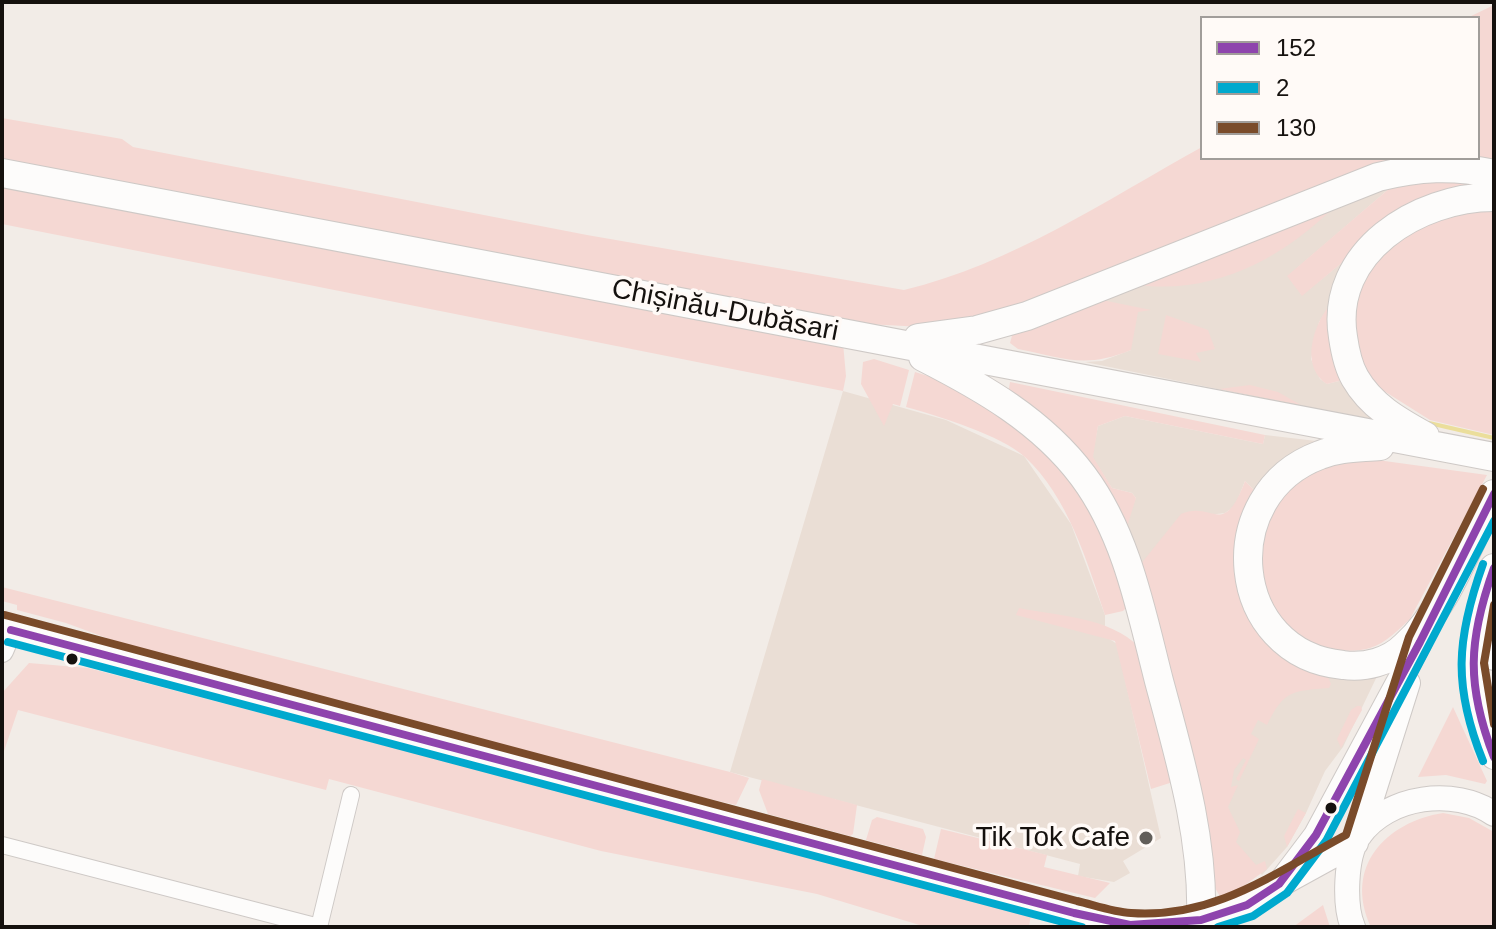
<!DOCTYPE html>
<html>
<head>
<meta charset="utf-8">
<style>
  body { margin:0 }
  #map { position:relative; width:1496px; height:929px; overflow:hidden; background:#f2ece7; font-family:Arial,sans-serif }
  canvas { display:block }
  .frame { position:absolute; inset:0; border:4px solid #15110e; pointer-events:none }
  .legend { position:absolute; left:1200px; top:16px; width:280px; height:144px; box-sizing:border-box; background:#fffaf7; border:2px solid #a19d9a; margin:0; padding:10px 14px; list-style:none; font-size:24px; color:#15110e }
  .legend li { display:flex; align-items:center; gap:16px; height:40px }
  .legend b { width:40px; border:2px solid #a19d9a }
</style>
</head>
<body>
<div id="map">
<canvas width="1496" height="929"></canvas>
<div class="frame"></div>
<ul class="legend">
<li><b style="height:10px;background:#8e44ad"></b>152</li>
<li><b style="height:10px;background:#00a9ce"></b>2</li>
<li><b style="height:10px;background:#7a4b2a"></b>130</li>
</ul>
</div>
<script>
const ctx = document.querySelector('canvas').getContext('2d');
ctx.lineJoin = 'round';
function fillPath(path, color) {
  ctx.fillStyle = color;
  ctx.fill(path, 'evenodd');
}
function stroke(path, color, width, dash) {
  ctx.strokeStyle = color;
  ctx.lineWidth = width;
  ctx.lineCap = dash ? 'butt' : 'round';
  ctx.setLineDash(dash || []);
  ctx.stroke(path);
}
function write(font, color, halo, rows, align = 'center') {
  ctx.font = font + ' Arial,sans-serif';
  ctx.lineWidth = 7;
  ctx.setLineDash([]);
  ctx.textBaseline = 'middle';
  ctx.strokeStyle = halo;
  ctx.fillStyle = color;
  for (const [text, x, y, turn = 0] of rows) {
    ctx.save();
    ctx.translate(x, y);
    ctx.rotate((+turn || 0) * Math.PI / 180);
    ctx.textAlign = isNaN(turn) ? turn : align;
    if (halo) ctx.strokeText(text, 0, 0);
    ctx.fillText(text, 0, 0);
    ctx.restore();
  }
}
fillPath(new Path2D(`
  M1398 181 1288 276 1302 295 1350 256 1335 299 1319 322 1311 359 1320 379 1327 384 1347 379 1389 424 1085 362 1102 361 1131 350 1097 299Z
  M843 391 946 420 1024 456 1071 524 1105 615V636L1117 644 1161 838 1123 861 1130 873 1114 882 1078 876 1080 864 730 772Z
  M1125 416 1263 444 1265 435 1325 442 1259 495 1245 481 1235 506 1225 513 1209 515 1191 512 1136 571 1120 529 1136 498 1132 493 1112 488 1092 457 1098 426Z
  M1381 668 1343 747 1325 771 1306 813 1287 847 1262 875 1234 846 1216 790 1260 703 1325 670Z`), '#eaded5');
fillPath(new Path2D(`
  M1494 5V167L1430 160 1065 294 943 328 828 322 2 166V118L122 139 133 147 587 235 904 290C1012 264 1106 200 1202 147V158H1478V18H1467Z
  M2 181 843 343 846 376 843 391 2 224Z
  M1398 181 1494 183 1350 256 1302 296 1287 276Z
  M1494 204V435L1430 420 1376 386 1362 374 1349 313 1357 279 1408 227Z
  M1334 207C1281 260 1209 297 1132 284Z
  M1097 299 1151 310 1138 312 1131 350C1085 369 1064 358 1018 349L1010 343 1013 332Z
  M1335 299 1347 379 1327 384C1298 365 1315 319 1335 299Z
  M1166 315 1208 330 1215 349 1196 353 1201 362 1158 354Z
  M874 359 909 370 900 406 893 404 884 426 861 384 863 362Z
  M915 372 941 380 1027 426 1097 511 1127 607 1123 611 1105 615C1087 561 1068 497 1025 457 1001 435 938 416 906 407Z
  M1010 382 1265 435 1263 444 1125 416 1098 426 1093 457 1112 488 1132 493 1136 498 1126 530 1008 394Z
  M1250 385 1278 392 1301 405 1219 389Z
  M1348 456 1487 475 1410 619C1398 630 1386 643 1370 648 1343 656 1304 645 1284 626 1270 612 1262 583 1253 565L1279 491Z
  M1245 481 1259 495 1239 569 1325 670 1331 684 1329 688C1292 691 1284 690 1267 725L1258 720 1251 734 1259 739 1239 781 1236 779 1246 760 1243 758 1234 770 1231 787 1238 785 1228 807 1240 832 1236 842 1256 865 1265 861 1267 869 1226 899 1221 898 1215 888 1136 570 1181 514C1213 500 1223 540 1245 481Z
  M2 587 730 772 749 778 736 805 670 790 161 658 66 623 17 610V605L2 601Z
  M1019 608C1058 616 1110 617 1139 647L1176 781 1151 789 1115 641 1016 615Z
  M29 663 88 668 1031 914 1029 927H926L817 894 601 851 329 779 326 790 18 710 2 757V693Z
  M1357 706H1361L1362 710 1341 748 1337 739 1351 710Z
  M1453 707 1487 781 1485 784 1446 775 1418 777Z
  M762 779 857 805 853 834 850 836 768 814 759 790Z
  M1298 809 1306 813 1287 847 1284 836Z
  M1443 813 1469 818 1494 832V927H1371C1343 867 1386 822 1443 813Z
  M877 817 923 829 926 837 922 855 866 840 872 820Z
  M941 829 1047 855 1044 867 1110 883 1095 898 934 859Z
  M1323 905 1330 927H1293Z`), '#f5d8d3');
stroke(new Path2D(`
  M1429 423 1494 438`), '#ebde9b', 4);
const street = new Path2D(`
  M2 845 319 927
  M319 927 351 795`);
const secondary = new Path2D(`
  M2 651 11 630`);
const primary = new Path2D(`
  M1486 589C1463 649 1469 699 1494 757
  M2 627 923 874 1138 927
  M1360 835 1408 683
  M1279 884 1316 835 1420 642
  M1130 925 1201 920 1234 910 1356 843
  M1353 927C1344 906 1345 856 1359 836 1388 795 1455 787 1494 814`);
const highway = new Path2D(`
  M2 173 1494 457
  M918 338 977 330 1027 316 1378 177C1419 167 1452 165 1494 174
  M923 357C982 387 1042 421 1083 476 1127 535 1141 611 1159 681 1180 759 1204 839 1201 920
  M1425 436C1398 421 1371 406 1355 378 1348 366 1345 351 1343 337 1329 252 1418 197 1494 197
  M1380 446C1359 448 1340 447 1320 455 1214 494 1228 654 1343 665 1365 668 1389 662 1405 646 1447 608 1468 543 1494 494
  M1494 568 1490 613 1494 656`);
stroke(street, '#cec9c6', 18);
stroke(secondary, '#cec9c6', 24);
stroke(primary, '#cec9c6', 26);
stroke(highway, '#cec9c6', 30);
stroke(street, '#fdfcfb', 16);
stroke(secondary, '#fdfcfb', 22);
stroke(primary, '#fdfcfb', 24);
stroke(highway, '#fdfcfb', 28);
stroke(new Path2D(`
  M1494 568C1468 640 1466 685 1494 757
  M11 630 1074 913 1130 925 1201 920 1247 905 1279 884 1316 835 1420 642 1494 494`), '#8e44ad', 8);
stroke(new Path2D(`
  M1483 564C1456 639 1453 687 1483 761
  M8 642 1082 927
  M1218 927 1253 916 1287 893 1326 841 1494 521`), '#00a9ce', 8);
stroke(new Path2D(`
  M1494 605 1484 663 1494 724
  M5 615 1077 901C1094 905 1113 912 1131 913 1215 919 1276 872 1346 835L1409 637 1483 489`), '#7a4b2a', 8);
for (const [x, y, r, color] of [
  [72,659,7,"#15110e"],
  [1331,808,7,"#15110e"],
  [1146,838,8,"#625e5a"]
]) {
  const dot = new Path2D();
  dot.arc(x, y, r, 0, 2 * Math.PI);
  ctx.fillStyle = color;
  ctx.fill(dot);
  stroke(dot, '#fffaf7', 3);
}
write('28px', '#15110e', '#fffaf7', [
  ["Chișinău-Dubăsari",725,311,11]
]);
write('28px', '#15110e', '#fffaf7', [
  ["Tik Tok Cafe",1130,838]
], 'right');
</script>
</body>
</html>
